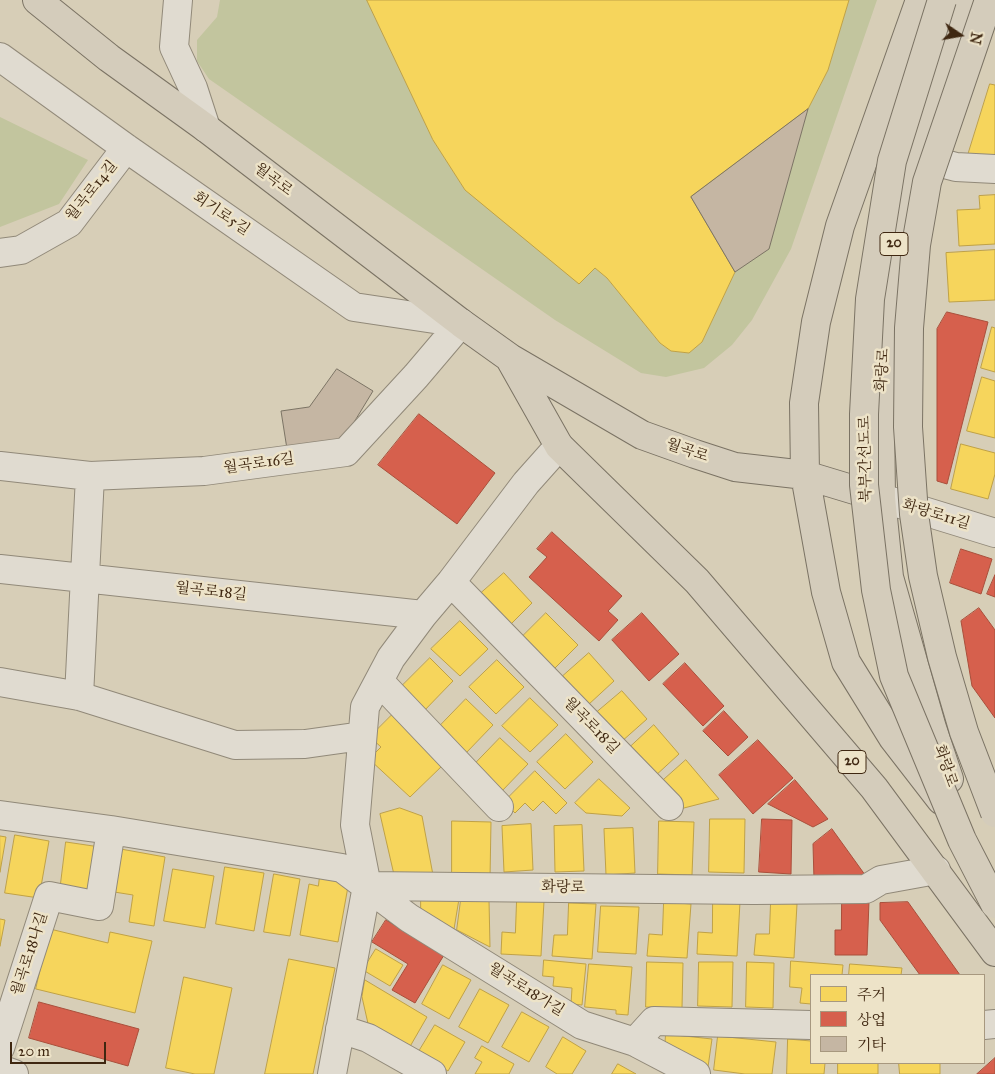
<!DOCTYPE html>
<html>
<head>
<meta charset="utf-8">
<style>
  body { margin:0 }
  #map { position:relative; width:995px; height:1074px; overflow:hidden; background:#d7ceb7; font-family:"IM FELL Great Primer","Noto Serif KR",serif }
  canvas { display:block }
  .legend { position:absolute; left:810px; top:974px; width:175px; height:90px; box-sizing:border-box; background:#ede3c8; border:1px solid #a7987f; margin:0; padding:6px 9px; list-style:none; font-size:15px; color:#3f2711 }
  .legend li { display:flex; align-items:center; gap:10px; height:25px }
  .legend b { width:25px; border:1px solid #a7987f }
  .north { position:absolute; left:935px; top:10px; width:50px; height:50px; -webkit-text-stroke:4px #ede3c8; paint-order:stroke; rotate:102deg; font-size:14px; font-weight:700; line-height:20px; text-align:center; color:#3f2711 }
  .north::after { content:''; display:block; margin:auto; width:18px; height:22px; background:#3f2711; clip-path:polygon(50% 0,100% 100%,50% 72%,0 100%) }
  .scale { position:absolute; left:10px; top:1042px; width:96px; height:22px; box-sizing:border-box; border:2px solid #3f2711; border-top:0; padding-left:6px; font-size:15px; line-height:18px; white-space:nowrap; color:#3f2711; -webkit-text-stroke:4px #ede3c8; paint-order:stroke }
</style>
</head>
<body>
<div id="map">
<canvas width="995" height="1074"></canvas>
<ul class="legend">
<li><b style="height:14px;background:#f6d55c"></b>주거</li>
<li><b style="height:14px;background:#d6604d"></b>상업</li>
<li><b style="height:14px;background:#c5b6a3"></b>기타</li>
</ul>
<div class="north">N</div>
<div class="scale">20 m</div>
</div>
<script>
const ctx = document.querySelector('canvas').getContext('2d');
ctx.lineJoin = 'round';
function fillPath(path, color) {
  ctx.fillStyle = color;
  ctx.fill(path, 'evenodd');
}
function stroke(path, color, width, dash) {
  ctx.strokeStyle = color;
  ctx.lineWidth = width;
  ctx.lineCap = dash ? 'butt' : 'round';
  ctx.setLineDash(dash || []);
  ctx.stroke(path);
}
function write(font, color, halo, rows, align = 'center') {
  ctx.font = font + ' "IM FELL Great Primer","Noto Serif KR",serif';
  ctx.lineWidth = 5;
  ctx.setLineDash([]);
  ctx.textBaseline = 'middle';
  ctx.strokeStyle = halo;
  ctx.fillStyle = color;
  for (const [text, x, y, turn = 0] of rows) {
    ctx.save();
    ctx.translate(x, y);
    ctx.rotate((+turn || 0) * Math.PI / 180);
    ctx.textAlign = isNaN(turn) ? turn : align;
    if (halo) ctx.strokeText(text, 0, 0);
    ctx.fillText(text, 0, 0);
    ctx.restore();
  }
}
fillPath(new Path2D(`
  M220 0H367L433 140 465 190 595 268 607 278 660 343 671 351 688 353 702 342 735 272 769 248 808 109 828 70 849 0H877L791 249 752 320 732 345 704 368 666 377 641 373 555 320 209 79 197 61V40L217 17Z
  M0 117 88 160 59 204 0 227Z`), '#c2c59e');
const homes = new Path2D(`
  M367 0H849L828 70 808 109 691 197 735 272 702 342 689 353 671 351 660 343 607 278 595 268 579 284 465 190 433 140Z
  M990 84 995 85V155H968Z
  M995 195V244L959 246 957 210 980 209 979 196Z
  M995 250V300L949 302 946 253Z
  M992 327 995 328V372L981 368Z
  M982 377 995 381V438L967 431Z
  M961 444 995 453V474L988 499 951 489Z
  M504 573 532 603 511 624 480 594Z
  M546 613 578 645 554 669 523 636Z
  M460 621 488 649 460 676 431 649Z
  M589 653 614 681 588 705 563 676Z
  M430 658 453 681 421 714 398 690Z
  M497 660 524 687 496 714 469 687Z
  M622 691 647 719 621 742 596 713Z
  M530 698 558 725 530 752 502 726Z
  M466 699 493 725 465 754 438 728Z
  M394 713 444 764 410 797 369 759 381 747 370 737Z
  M654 725 679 754 654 777 628 749Z
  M566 734 593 762 565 789 537 762Z
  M500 738 528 764 500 793 472 767Z
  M686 760 719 799 680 809 659 784Z
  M535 771 567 803 556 814 543 801 533 811 525 803 515 813 504 802Z
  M599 779 630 808 622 816 586 813 575 803Z
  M400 808 422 816 433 875 395 879 380 814Z
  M710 819H745L744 873 709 872Z
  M452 821 491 822 490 878H469L470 873H452Z
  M659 821 694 822 692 875 658 874Z
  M531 824 533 870 504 872 502 826Z
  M582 825 584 871 555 872 554 826Z
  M633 828 635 873 606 875 604 829Z
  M15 835 49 841 39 898 5 893Z
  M0 836 6 837 0 872Z
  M66 842 100 847 94 895 60 891Z
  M115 848 165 857 154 926 129 922 133 895 108 891Z
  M225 867 264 873 254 931 216 924Z
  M173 869 214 876 205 928 164 921Z
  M274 874 300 879 290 936 264 932Z
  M320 876 349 881 338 942 300 935 309 884 318 886Z
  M421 899H459L454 929 421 910Z
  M461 900H489L490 947 457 930Z
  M517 900 544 901 541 956 501 954 502 932 515 933Z
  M713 900 740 902 737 956 697 954 698 932 712 933Z
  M664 902 691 904 687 958 647 956 649 934 662 935Z
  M771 902 797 904 794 958 754 955 756 934H769Z
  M569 903 596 904 592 959 552 956 554 935H567Z
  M601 906 639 907 636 954 598 952Z
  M0 919 5 920 0 946Z
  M50 929 108 943 110 932 152 941 135 1013 36 989Z
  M376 949 403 965 390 986 363 970Z
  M289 959 335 968 313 1074H265Z
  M544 960 586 964 582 1005 571 1004 572 988 553 986 554 977 543 976Z
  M791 961 843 965 842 975H811V1004L800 1003 802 988 790 987Z
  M647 962 683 963 682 1008 646 1007Z
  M699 962H733L732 1007 698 1006Z
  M747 962 774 963 773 1008 746 1007Z
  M589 964 632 967 628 1015 616 1014V1010L585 1007Z
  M850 964 902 968 901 975H849Z
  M443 965 471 980 449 1019 422 1004Z
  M184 977 232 988 214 1074H195L166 1068Z
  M365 980 427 1017 408 1050 369 1028 362 997Z
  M480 989 509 1005 488 1043 459 1027Z
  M522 1012 549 1027 529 1062 502 1047Z
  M435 1025 465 1042 448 1071 418 1053Z
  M666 1034 712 1039 708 1067 665 1047Z
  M718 1036 776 1042 772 1074H745L714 1070Z
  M563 1037 586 1051 572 1074H557L546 1067Z
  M788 1039 811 1041V1063H825L824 1074H787Z
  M482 1046 514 1064 509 1074H475L482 1062 475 1058Z
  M838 1063H878V1074H838Z
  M899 1063H940V1074H900Z
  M618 1064 636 1074H612Z`);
fillPath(homes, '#f6d55c');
stroke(homes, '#bfa146', 1);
const shops = new Path2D(`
  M947 312 988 322 947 484 937 481V329Z
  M419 414 495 473 457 524 378 465Z
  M552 532 622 596 608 611 618 620 599 641 529 577 547 557 537 549Z
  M961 549 992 559 981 594 950 583Z
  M995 575V597L987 594Z
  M979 608 995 630V718L972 686 961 621Z
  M642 613 679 654 649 681 612 640Z
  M685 663 724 706 703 726 663 684Z
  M724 711 748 737 728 756 703 731Z
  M758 740 793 778 753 814 719 775Z
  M795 780 828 819 813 827 768 804Z
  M762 819 792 820 791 874 759 872Z
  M832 829 868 879 814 880 813 844Z
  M842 901H869L867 955H835V930H841Z
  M908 902 960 975H920L880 920V903Z
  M386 920 444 955 415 1003 392 990 408 964 372 942Z
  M39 1002 139 1029 128 1066 29 1038Z
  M995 1058V1074H977Z`);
fillPath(shops, '#d6604d');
stroke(shops, '#a94f3b', 1);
const building = new Path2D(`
  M808 109 769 249 735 272 691 197Z
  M337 369 373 391 342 442 287 449 281 411 309 407Z`);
fillPath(building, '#c5b6a3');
stroke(building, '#7b7364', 1);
const minor = new Path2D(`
  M178 0 174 47 193 88 206 128
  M0 57 126 148 354 307 461 323
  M914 156 956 167 995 169
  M0 253 21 250 69 223 126 148
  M0 466 90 476 204 471 346 452 416 376 461 323
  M881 498 995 533
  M0 569 423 615
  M451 582 669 806
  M379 681 499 807
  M0 682 79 696 235 745 305 744 362 736
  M79 696 90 476
  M0 815 111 830 342 868 409 918 582 1025 635 1042 696 1074
  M367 886 754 890 866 889 881 880 936 870
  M984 1025 995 1024
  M340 1029 368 1038 432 1074
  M635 1042 654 1021 811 1025
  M0 1048 49 896 99 906 111 830
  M0 1069 14 1074
  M332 1074 367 886 355 825 365 707 391 658 423 615 451 582 526 483 559 446`);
const major = new Path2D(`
  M37 0 109 58 206 128 461 323 510 358 642 435 695 454 735 467 805 475 881 498
  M920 0 840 226 816 322 804 403 805 475 826 592 846 662 893 738 941 800
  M510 359 559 446 697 581 874 788 995 952
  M949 779 932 728 889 577 881 498 880 410 888 308 895 236 914 156 962 0`);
stroke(minor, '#918979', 30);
stroke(major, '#7b7364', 30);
stroke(minor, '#e0dbd0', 28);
stroke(major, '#d4ccbb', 28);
const highwayBridge = new Path2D(`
  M942 0 892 161 870 299 864 414V485L876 590 894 676 962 840 995 904
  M989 0 927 182 916 245 909 328 908 427 914 514 923 576 942 657 964 732 995 813`);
stroke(highwayBridge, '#7b7364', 30, []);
stroke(highwayBridge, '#d4ccbb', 28);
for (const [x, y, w] of [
  [894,244,28],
  [852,762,28]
]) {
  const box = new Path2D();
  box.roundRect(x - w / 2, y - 11.5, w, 23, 4);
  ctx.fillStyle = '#ede3c8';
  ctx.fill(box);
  stroke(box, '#3f2711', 1);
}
write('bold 14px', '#3f2711', null, [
  ["20",894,244],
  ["20",852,762]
]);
write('15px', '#3f2711', '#ede3c8', [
  ["월곡로",273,180,37],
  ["월곡로14길",92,191,-51],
  ["회기로5길",221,214,34],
  ["화랑로",883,370,-86],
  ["월곡로",687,451,19],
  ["북부간선도로",866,459,-91],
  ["월곡로16길",259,464,-8],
  ["화랑로11길",936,515,17],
  ["월곡로18길",211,592,6],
  ["월곡로18길",591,726,46],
  ["화랑로",945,766,71],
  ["화랑로",563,888,1],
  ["월곡로18나길",30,954,-72],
  ["월곡로18가길",526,990,32]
]);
</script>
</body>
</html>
